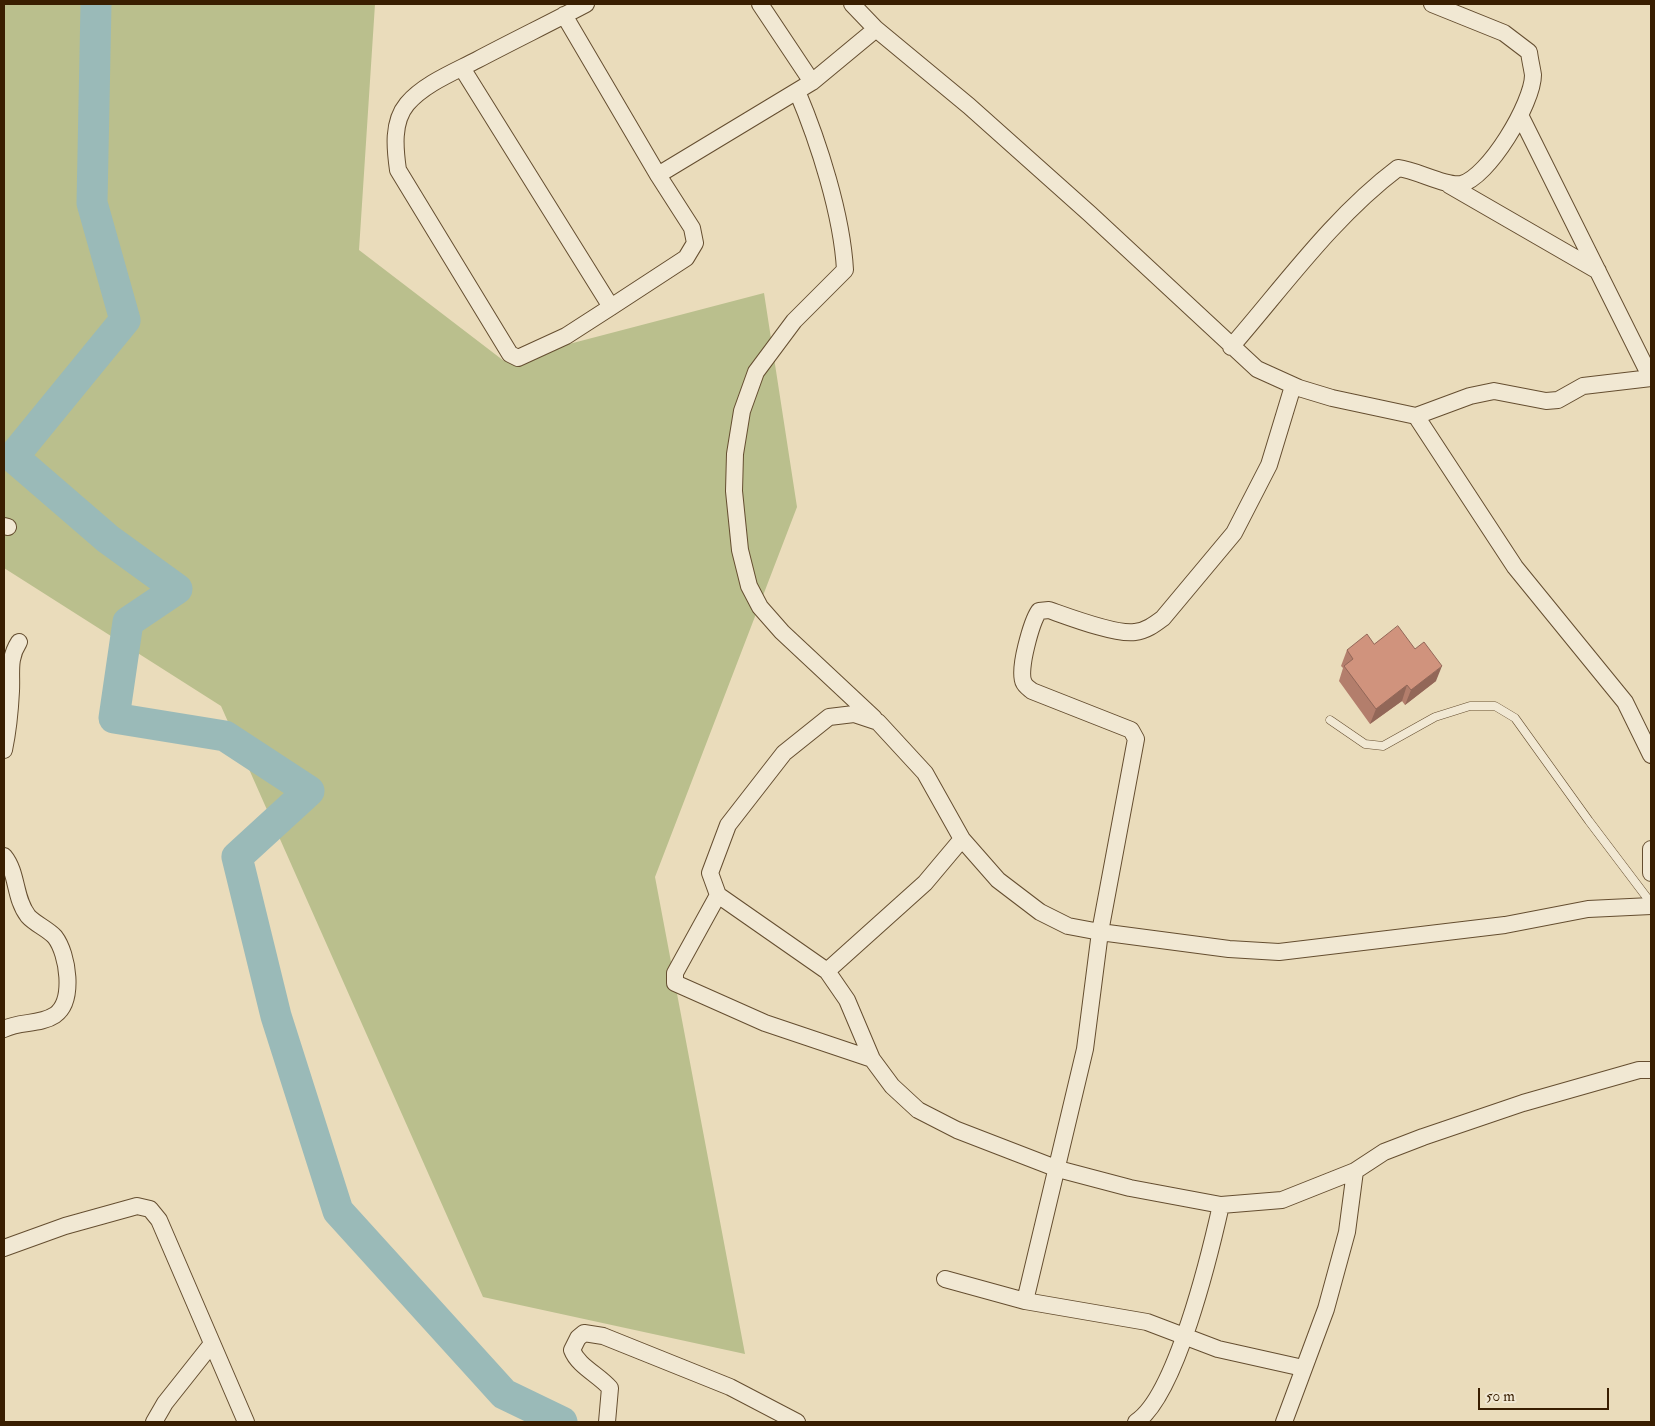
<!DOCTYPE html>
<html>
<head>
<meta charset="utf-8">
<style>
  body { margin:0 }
  #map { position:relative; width:1655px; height:1426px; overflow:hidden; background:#eadcbb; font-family:"IM FELL Double Pica",serif }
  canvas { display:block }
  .frame { position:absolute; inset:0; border:5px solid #391e01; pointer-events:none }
  .scale { position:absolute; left:1478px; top:1388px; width:131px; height:22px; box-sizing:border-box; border:2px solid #391e01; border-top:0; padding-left:6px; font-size:15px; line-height:18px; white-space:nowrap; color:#391e01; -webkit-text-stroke:4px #f1e8d3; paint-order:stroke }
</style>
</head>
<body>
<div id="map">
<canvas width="1655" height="1426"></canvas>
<div class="frame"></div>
<div class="scale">50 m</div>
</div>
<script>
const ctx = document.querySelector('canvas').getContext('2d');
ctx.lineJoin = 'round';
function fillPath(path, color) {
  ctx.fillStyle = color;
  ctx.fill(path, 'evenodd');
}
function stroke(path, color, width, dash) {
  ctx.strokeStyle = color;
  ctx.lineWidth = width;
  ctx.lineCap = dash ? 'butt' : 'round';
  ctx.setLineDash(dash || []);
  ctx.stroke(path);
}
fillPath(new Path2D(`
  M4 4H375L359 250 504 361 764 293 797 507 655 877 745 1354 483 1297 221 706 4 568Z`), '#babf8d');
stroke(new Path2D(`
  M96 4 92 203 125 320 13 457 108 539 177 589 128 622 114 718 225 736 309 791 237 857 276 1016 338 1211 504 1394 562 1422`), '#9abab8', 31);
const service = new Path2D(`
  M1330 720 1365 744 1383 746 1435 717 1470 706H1495L1515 718 1589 821 1651 903`);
const minor = new Path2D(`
  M760 4 812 82
  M852 4 876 29 969 106 1090 214 1257 369 1299 388 1332 398 1416 416 1470 396 1494 391 1546 401 1558 400 1583 386 1651 378
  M564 15 658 175 692 228 695 243 686 258 611 307 566 336 518 358 510 354 398 170C395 149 392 122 407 104 424 84 454 72 477 60 513 41 550 23 586 4
  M462 68 611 307
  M797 91C819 143 842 215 845 270L794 321 756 372 742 411 735 454 734 491 740 550 749 586 760 607 782 632 874 718
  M1520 115 1651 378
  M658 175 812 82 876 29
  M1449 185 1598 271
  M1231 347C1284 286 1333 217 1398 168 1417 170 1446 187 1461 184 1488 178 1533 103 1533 75 1532 68 1530 60 1529 52L1504 33 1432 4
  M1293 386 1269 465 1234 533 1163 618C1155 624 1146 631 1135 632 1116 635 1069 617 1049 610L1039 611C1032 621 1017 671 1024 683 1025 686 1030 689 1032 691L1131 730 1136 739 1100 932 1229 949 1279 952 1505 925 1588 909 1651 906
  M1416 416 1515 567 1625 702 1651 755
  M4 526 8 527
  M4 750C8 731 10 711 11 691 12 672 8 659 19 642
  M1651 849V873
  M4 856C18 873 14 898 28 916 35 924 48 929 55 937 68 954 75 1001 55 1015 40 1025 20 1021 4 1029
  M718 895 675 973V983L765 1023 872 1059
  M827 971 925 883 962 839
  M4 1248 65 1226 137 1206 150 1209 159 1220 246 1422
  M945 1279 1025 1301 1147 1322 1218 1349 1303 1368
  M1025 1301 1085 1049 1100 932 1068 926 1040 912 998 880 962 839 925 773 878 722 854 714 829 717 784 753 728 825 710 873 718 895 827 971 847 1000 872 1059 892 1086 918 1110 957 1130 1058 1169 1130 1188 1221 1205 1282 1200 1355 1171 1384 1152 1423 1137 1523 1103 1639 1070H1651
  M154 1422 165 1403 211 1345
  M607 1422 610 1388C599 1375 578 1366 572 1350L578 1338 584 1333 603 1336 730 1387 797 1422
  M1136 1422C1176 1396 1210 1254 1221 1205
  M1284 1422 1326 1309 1347 1232 1355 1171`);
stroke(service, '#654e30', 9);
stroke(minor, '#654e30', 18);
stroke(service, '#f1e8d3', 8);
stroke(minor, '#f1e8d3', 16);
fillPath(new Path2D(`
  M1374 644 1436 681 1405 705 1402 701 1370 724 1339 681 1343 668 1341 666 1347 650Z`), '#b37e6c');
fillPath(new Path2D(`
  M1442 666 1436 681 1405 705 1411 690Z
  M1407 685 1402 701 1370 724 1376 709Z`), '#926758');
const building = new Path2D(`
  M1398 626 1415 649 1424 642 1442 666 1411 690 1407 685 1376 709 1344 666 1353 659 1347 650 1367 634 1374 644Z`);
fillPath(building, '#d0937d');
stroke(building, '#926758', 1);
</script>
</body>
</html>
